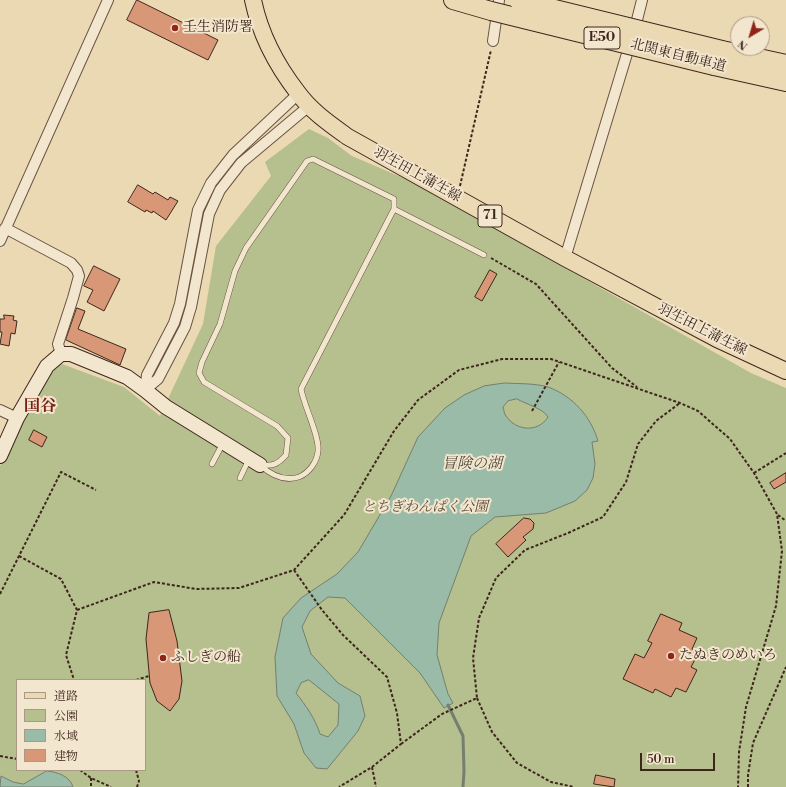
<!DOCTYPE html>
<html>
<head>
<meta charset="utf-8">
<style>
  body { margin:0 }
  #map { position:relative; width:786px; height:787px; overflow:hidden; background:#ebd9b4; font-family:"Libre Bodoni","Noto Serif JP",serif }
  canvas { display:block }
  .legend { position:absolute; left:16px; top:679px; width:130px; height:92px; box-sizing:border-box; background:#f2e6ce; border:1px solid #aa9987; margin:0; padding:5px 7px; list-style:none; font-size:12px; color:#3f261c }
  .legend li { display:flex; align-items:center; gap:8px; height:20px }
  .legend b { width:20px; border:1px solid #aa9987 }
  .north { position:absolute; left:730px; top:16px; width:40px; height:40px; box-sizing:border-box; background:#f2e6ce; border:1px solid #aa9987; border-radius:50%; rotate:218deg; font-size:11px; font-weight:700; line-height:16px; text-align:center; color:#3f261c }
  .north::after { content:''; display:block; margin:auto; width:14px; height:18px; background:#8f2418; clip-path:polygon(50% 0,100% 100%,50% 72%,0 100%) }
  .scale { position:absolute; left:640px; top:753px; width:75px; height:18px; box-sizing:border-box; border:2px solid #3f261c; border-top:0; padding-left:5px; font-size:12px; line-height:14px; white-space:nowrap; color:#3f261c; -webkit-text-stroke:3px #f2e6ce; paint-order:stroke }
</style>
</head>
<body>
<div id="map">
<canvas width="786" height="787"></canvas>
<ul class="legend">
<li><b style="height:5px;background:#ebd9b4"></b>道路</li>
<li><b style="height:11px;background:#b6bf8e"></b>公園</li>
<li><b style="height:11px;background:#99bba8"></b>水域</li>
<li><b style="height:11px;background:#d89877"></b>建物</li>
</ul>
<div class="north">N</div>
<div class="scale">50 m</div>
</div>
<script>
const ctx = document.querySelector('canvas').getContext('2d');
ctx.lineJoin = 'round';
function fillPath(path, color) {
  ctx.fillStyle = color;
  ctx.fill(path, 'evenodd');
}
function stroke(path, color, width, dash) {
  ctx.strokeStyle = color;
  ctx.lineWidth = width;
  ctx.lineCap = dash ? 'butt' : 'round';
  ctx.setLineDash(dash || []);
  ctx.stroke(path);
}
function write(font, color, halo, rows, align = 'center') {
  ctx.font = font + ' "Libre Bodoni","Noto Serif JP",serif';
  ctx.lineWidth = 4;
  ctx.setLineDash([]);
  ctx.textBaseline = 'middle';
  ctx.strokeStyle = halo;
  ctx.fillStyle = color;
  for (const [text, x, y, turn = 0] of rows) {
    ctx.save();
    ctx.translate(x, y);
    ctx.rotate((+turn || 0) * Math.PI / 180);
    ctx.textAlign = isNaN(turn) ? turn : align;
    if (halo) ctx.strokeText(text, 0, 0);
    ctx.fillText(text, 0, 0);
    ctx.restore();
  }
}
fillPath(new Path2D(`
  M309 129 328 138 352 156 415 183 751 373 786 388V787H0V466L17 430 53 368 62 364 124 387 160 416 203 324 216 246 271 176 265 162ZM17 680H145V770H17Z`), '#b6bf8e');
const water = new Path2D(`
  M505 383C519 384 534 383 548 387 573 396 591 417 598 441L592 442 595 464 593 478 587 490 575 501 546 513 495 517 471 536 439 623 437 655 448 694 453 703 444 708 420 673 345 598 328 597 310 611 302 627 311 654 338 683 360 696 365 716 358 731 327 769 316 768 304 753 294 724 277 696 275 657 283 618 301 598 337 574 358 552 391 496 418 437 445 408 464 395 484 386ZM517 399C526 404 544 409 548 417 538 433 516 431 506 416 504 414 504 410 503 407L508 401ZM309 680 339 704 338 725 328 737 320 734C315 718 306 706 296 693L301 683Z
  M47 771C57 772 70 776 73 787H0L1 776 13 782 23 784Z`);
fillPath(water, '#99bba8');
stroke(water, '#757f70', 1);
stroke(new Path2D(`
  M448 705 463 736 464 771 463 787`), '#757f70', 3);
const building = new Path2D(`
  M137 0 218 40 208 60 127 20Z
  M138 185 153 194 155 192 168 200 170 197 178 201 166 220 153 211 152 213 146 210 145 212 128 202Z
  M94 266 120 279 104 311 87 302 93 290 84 286Z
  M490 270 497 274 482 301 475 297Z
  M77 308 85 311 78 329 126 349 120 365 66 340Z
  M4 315 14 316 13 320 17 321 15 334 11 333 9 346 0 344 2 332H0V319H4Z
  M34 430 47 437 42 447 29 440Z
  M786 473V482L774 489 770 483Z
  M524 518 530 519 534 523 533 529 523 537 526 540 508 557 496 544Z
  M169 610 177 641 182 681 179 699 170 711 157 701 150 683 146 639 149 613Z
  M661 614 682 623 679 630 697 638 692 649 699 652 691 667 697 670 686 692 676 688 671 697 655 689 653 693 623 679 635 654 644 658 652 643 648 641Z
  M596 775 615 779 614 787 594 784Z`);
fillPath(building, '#d89877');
stroke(building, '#3f261c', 1);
const lane = new Path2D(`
  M313 159 394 199V209L301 389C304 406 320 437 318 451 317 462 309 473 299 477 284 482 271 475 260 465 273 466 277 465 286 455L288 438 277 426 204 382 199 373 202 362 220 324 235 271 246 248 307 161Z
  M394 209 484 255
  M212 464 223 443
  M240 478 249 459`);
const street = new Path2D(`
  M493 41 499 0
  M5 228 71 263 77 270 79 276 73 298 58 344 61 354
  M0 241 108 0
  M565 258 636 24 642 0
  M145 390 147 375 174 323 180 304 198 210 211 183 233 155 298 94
  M145 390 158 379 185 327 191 307 209 214 220 190 241 163 309 106
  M0 410 17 418`);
const secondary = new Path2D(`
  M0 456 17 418 47 366 61 354H71L127 377 145 390 166 407 260 465`);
const primary = new Path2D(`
  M253 0C260 34 277 66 298 93 311 111 330 124 348 137L565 258 717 339 786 371`);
const highway = new Path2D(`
  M453 0 491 11
  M722 50 786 64
  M714 66 786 82`);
stroke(lane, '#6a5342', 6);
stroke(street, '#6a5342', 12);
stroke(secondary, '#3f261c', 16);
stroke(primary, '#3f261c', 18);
stroke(highway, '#3f261c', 20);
stroke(new Path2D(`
  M460 186 491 50
  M491 258 536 284 612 368 637 387
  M532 411 559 362
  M754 473 786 453
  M778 515 786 521
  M19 556 61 579 77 610 66 655 74 680
  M294 570 322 610 343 635 387 677 397 713 401 744 372 767 339 787
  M0 594 61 472 96 490
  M77 610 154 582 196 589 239 588 294 570 344 515 394 431 418 400 459 370 502 359H551L680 403 698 411 730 439 754 473 777 514 782 551 776 606 746 707 739 752 738 787
  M136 680 149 676
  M477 698 492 732 517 763 551 782 574 787
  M401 744 442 714 477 698 473 658 479 618 496 578 525 550 568 533 603 517 626 482 638 444 656 421 680 403
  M0 756 17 759
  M372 767 376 787
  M80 770 91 778 111 787
  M136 770 139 781 137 787
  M91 778V787
  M748 787V775L753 743 786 667`), '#3f261c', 2, [3, 2]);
stroke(lane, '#f2e6ce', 5);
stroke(street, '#f2e6ce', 10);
stroke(secondary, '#f2e6ce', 14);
stroke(primary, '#ebd9b4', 16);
stroke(highway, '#ebd9b4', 18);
const highwayBridge = new Path2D(`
  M518 0 722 50
  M491 11 714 66`);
stroke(highwayBridge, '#3f261c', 20, []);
stroke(highwayBridge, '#ebd9b4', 18);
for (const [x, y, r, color] of [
  [175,28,4,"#8f2418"],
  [671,656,4,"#8f2418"],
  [163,658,4,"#8f2418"]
]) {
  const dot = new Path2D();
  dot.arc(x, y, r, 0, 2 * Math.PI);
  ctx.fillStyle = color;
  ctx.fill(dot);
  stroke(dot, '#f2e6ce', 1.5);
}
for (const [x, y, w] of [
  [602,38,36],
  [490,216,24]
]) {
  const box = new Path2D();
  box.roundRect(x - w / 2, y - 11, w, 22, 3);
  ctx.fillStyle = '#f2e6ce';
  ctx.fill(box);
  stroke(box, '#3f261c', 1);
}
write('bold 13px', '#3f261c', null, [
  ["E50",602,38],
  ["71",490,216]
]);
write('14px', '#3f261c', '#f2e6ce', [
  ["壬生消防署",183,28],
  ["たぬきのめいろ",679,656],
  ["ふしぎの船",171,658]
], 'left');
write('14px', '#3f261c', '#f2e6ce', [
  ["北関東自動車道",678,56,14],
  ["羽生田上蒲生線",417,175,29],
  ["羽生田上蒲生線",702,330,27]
]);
write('italic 14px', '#5d4c38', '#f2e6ce', [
  ["とちぎわんぱく公園",425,508]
]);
write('italic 15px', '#564b3f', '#f2e6ce', [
  ["冒険の湖",472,464]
]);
write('bold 16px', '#7a1f14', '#f2e6ce', [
  ["国谷",40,407]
]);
</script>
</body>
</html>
